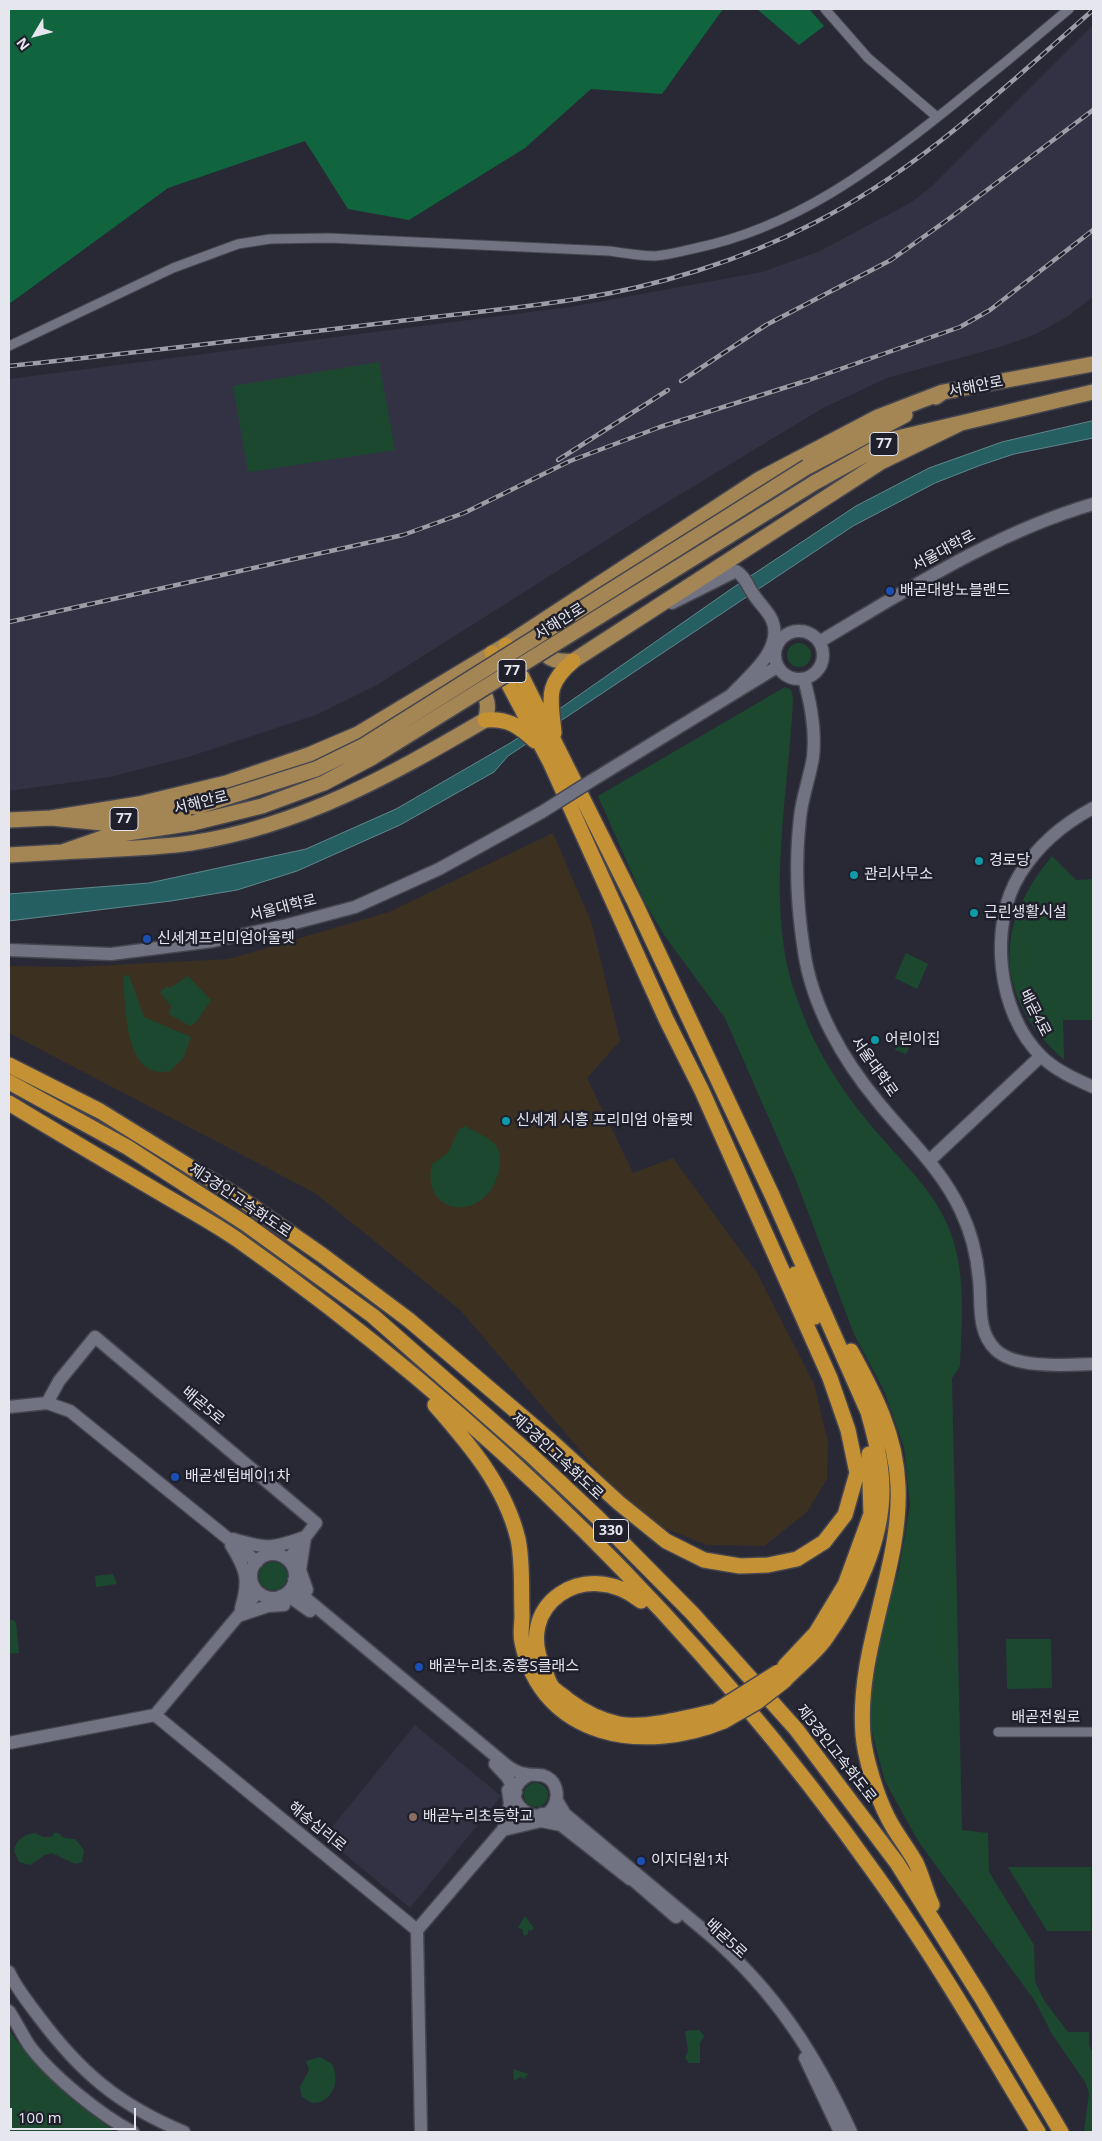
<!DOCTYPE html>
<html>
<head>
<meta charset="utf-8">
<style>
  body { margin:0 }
  #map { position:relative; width:1102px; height:2141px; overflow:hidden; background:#292936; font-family:"Open Sans",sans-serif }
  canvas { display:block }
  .frame { position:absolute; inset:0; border:10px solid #e5e6ee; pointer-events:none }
  .north { position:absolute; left:10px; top:10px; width:50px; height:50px; -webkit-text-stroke:4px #1f202c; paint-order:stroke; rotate:233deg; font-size:14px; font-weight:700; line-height:20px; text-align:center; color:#e5e6ee }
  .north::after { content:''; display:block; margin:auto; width:18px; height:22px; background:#e5e6ee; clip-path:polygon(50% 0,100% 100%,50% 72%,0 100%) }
  .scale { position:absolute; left:10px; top:2108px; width:126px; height:22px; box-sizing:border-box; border:2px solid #e5e6ee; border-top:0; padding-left:6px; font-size:15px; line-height:18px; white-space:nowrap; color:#e5e6ee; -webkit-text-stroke:4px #1f202c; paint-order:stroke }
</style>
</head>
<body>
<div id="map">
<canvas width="1102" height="2141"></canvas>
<div class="frame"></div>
<div class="north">N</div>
<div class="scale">100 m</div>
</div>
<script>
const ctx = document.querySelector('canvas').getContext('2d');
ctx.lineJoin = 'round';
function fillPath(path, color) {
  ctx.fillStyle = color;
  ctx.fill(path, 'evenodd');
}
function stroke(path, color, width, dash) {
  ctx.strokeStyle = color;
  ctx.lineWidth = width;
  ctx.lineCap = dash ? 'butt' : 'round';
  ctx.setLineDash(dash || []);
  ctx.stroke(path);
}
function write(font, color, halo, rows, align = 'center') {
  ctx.font = font + ' "Open Sans","Noto Sans KR",sans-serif';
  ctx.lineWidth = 5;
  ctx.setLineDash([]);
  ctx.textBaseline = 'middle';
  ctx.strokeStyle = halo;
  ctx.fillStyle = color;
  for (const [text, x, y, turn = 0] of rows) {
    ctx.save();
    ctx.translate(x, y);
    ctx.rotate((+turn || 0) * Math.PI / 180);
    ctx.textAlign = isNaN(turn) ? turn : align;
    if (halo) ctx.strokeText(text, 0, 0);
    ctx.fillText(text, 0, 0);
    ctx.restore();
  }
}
fillPath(new Path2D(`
  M553 833 592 924 620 1041 587 1078 633 1173 673 1158 757 1273 814 1384 828 1442 827 1479 807 1512 764 1546 707 1545 659 1526 615 1491 460 1310 315 1193 9 1033V966L75 967 229 959 389 912Z`), '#3c3021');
fillPath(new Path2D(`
  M1093 25V297L1065 318 1036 334 1003 346 887 378 823 408 646 515 377 685 316 715 188 757 110 777 9 791V379L570 307 762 272 818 252 912 202 931 187Z
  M415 1725 501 1796 410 1908 324 1837Z`), '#323244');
fillPath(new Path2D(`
  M379 362 395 450 248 472 233 386Z
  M787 655a12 12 0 1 1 24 0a12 12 0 1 1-24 0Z
  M785 687 791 690 793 699C789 791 764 907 796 996 815 1051 843 1094 881 1137 904 1164 933 1191 947 1224 967 1269 962 1319 960 1366L952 1378 962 1830 988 1833 989 1872 1034 1945 1035 1982 1045 2002 1068 2032H1089V2045L1093 2054V2132H1084L1089 2093 1085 2082 1052 2034 1035 2001 918 1841 885 1781 873 1737 867 1697 880 1630 899 1570 910 1505 904 1447 884 1391 854 1334 796 1180 725 1018 664 935 645 903 598 796Z
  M1052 856 1076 880 1093 879V1020H1063L1064 1060C994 997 993 927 1052 856Z
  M906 953 928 964 917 989 895 978Z
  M129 975 144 1017 191 1037 184 1057 170 1071C123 1081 126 1005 123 976Z
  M188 976 211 1000 197 1021 190 1026 169 1014 171 1006 160 992 167 986 170 988Z
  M909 1040 912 1042 906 1054 895 1050 898 1043Z
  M465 1126C473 1131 488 1137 495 1144 500 1150 501 1163 499 1170 488 1223 420 1218 432 1164L448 1153 459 1129Z
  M259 1576a14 14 0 1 1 28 0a14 14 0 1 1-28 0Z
  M113 1574 117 1584 96 1587 95 1576Z
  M9 1620H13L16 1623 19 1653 9 1654Z
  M1006 1639H1051L1052 1688 1007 1689Z
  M524 1795a12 12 0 1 1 24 0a12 12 0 1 1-24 0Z
  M35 1833 43 1837H52L54 1833H58L64 1838 75 1839 84 1850 82 1862 75 1864 52 1853 45 1855 30 1865 19 1862 14 1851C16 1840 24 1834 35 1833Z
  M1008 1867H1091V1931H1047Z
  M525 1916 534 1928 531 1931 528 1930V1934L524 1936 522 1929 518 1928Z
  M9 2030C39 2074 73 2102 116 2132H9Z
  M699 2030 704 2036 700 2043V2063H689L685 2058 688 2051 685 2031Z
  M320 2057 332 2064C341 2081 332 2104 312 2103L302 2097 300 2087 309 2070 306 2061Z
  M513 2069 528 2074 524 2079 520 2077 514 2081Z`), '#1c4830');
fillPath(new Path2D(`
  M9 9H723L662 94 591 89 525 148 409 220 348 209 305 141 168 188 9 304Z
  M757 9H809L824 26 799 45Z`), '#10653e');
const water = new Path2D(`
  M1093 421V438L1014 454 981 465 935 483 853 526 508 756 494 772 400 825 297 871 237 890 171 901 9 921V894L149 883 306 849 396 809 512 742 731 589 856 506 929 468 1002 442Z`);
fillPath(water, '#265f62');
stroke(water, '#5f888c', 1);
const street = new Path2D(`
  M825 9 868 58 937 117
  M9 346 173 268 238 244 270 239 329 238 609 251C624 253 640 256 655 256 668 255 683 251 696 248 793 228 873 169 949 108 989 76 1029 43 1069 9
  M998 1732H1093`);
const secondary = new Path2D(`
  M672 603 736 571C745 576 748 587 754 595 759 603 768 611 772 620 784 649 749 676 732 694
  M775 655a24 24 0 1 1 48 0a24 24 0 1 1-48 0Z
  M819 642C907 590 994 533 1093 504
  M804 679C811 704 816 730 813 757 810 777 802 797 800 818 795 861 797 907 804 951 812 1006 843 1060 878 1102 907 1138 941 1168 961 1211 971 1232 977 1256 979 1279 982 1303 976 1331 996 1350 1016 1369 1067 1365 1093 1364
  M591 781 777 667
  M1093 808C1063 824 1038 845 1020 874 988 925 997 1013 1041 1056 1055 1070 1075 1079 1093 1087
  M9 950 111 954 213 941 287 925 355 907 439 869 542 812
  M930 1160 1041 1056
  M47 1403 59 1381 95 1337 316 1523 288 1560
  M9 1407 47 1403 70 1411 257 1562
  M233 1539C266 1549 272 1549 305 1537L300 1570 307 1590
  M231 1545C246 1569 250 1580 241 1608
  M251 1576a22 22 0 1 1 44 0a22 22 0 1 1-44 0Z
  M294 1580 299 1590 308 1600 505 1764C511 1769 518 1773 526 1774 535 1776 542 1772 551 1780 556 1785 558 1794 556 1801 544 1838 489 1796 529 1775
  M281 1596 293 1599 310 1611
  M238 1616 268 1606 284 1605
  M155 1715 258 1592
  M9 1743 155 1715 417 1930 421 2132
  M495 1764 507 1777 516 1792
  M508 1790 510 1804 503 1830 541 1821 561 1825 630 1879
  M556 1799 565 1814 712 1937C776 1993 816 2055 851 2132
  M542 1814 554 1817 569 1826
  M625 1873 676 1917
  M417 1930 508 1824
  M9 1972C16 1988 28 2002 39 2017 81 2073 119 2105 184 2132
  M9 2011C16 2022 22 2034 29 2045 51 2075 100 2115 133 2132
  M805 2058 840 2132`);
const primary = new Path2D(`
  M936 397 943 392 1093 364
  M807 467 905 415
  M814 483 893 439 1093 392
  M542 624 538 630C541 655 547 663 573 661L881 462 961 423
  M51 818 139 804 226 783 311 754 358 734 506 645 758 480 878 417 943 392
  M9 820 51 818 103 823 196 807
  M62 852C105 849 149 849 191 843 301 826 391 775 485 720 491 703 486 692 472 681
  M9 855 62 852 108 836 193 823`);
const highway = new Path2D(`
  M506 645 635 903 772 1195 868 1412C875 1437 882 1463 882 1490 882 1542 856 1596 826 1638 815 1654 797 1667 784 1681
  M485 720C508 718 519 726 535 741
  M554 733C551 698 544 686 573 661
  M9 1065 100 1111 237 1196 322 1255 409 1320 551 1441 619 1503 666 1541 704 1560 740 1566 768 1565 797 1559 824 1542 845 1515 857 1473 848 1430 830 1378 702 1091 666 1019 550 762 492 653
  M9 1082 127 1147 246 1224 373 1316 530 1454 598 1518 692 1613 796 1729 897 1863 981 1997 1061 2132
  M9 1103C60 1134 111 1164 162 1194 187 1209 214 1223 238 1240 484 1414 702 1629 876 1875 935 1957 986 2046 1038 2132
  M795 1274 815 1317
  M851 1351C874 1393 896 1435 898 1485 902 1568 856 1649 863 1735 865 1758 877 1797 888 1818 896 1834 907 1847 916 1863 922 1876 926 1892 932 1905
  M435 1405C470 1445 505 1486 518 1539 523 1563 521 1591 522 1615 522 1624 520 1634 522 1642 542 1739 644 1754 724 1721
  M641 1601C586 1556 511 1605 545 1671 547 1676 549 1684 553 1688 557 1692 564 1696 568 1700 584 1712 599 1720 619 1724 645 1729 690 1717 716 1711
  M785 1666 816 1633 845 1585 871 1514 869 1454`);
stroke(street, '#45454f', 11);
stroke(secondary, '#45454f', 15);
stroke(primary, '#45454f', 18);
stroke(highway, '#45454f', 18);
stroke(street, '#727382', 9);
stroke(secondary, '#727382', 12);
stroke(primary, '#a48554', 15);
stroke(highway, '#c59135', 15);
const rail = new Path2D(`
  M9 366C134 353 259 338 384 323 448 315 513 309 577 299 656 287 742 260 812 224 918 171 1004 88 1093 10
  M681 381 766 325 891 260 950 218 1093 110
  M558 460 668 390
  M9 622 403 535 464 513 570 461 660 427 809 380 960 327 990 310 1093 230`);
stroke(rail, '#9c9da7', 4.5);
stroke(rail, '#1f202c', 2.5, [8]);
const secondaryBridge = new Path2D(`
  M542 812 591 781`);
const primaryBridge = new Path2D(`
  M196 807 316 769 363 746 807 467
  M193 823 262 806 324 783 373 757 814 483`);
const highwayBridge = new Path2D(`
  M716 1711 778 1672
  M724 1721 757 1702 784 1681`);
stroke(secondaryBridge, '#45454f', 15, []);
stroke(primaryBridge, '#45454f', 18, []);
stroke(highwayBridge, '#45454f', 18, []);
stroke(secondaryBridge, '#727382', 12);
stroke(primaryBridge, '#a48554', 15);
stroke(highwayBridge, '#c59135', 15);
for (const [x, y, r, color] of [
  [890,591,5,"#1a4fb4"],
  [979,861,5,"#0f9aa8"],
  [854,875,5,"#0f9aa8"],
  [974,913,5,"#0f9aa8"],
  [147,939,5,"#1a4fb4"],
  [875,1040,5,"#0f9aa8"],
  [506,1121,5,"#0f9aa8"],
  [175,1477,5,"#1a4fb4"],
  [419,1667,5,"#1a4fb4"],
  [413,1817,5,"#8d6e63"],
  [641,1861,5,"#1a4fb4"]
]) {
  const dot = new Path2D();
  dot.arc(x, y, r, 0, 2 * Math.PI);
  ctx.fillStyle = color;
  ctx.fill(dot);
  stroke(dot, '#1f202c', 2);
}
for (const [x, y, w] of [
  [884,444,28],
  [512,671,28],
  [124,819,28],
  [611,1531,35]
]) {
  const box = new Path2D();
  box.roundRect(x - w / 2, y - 11.5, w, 23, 4);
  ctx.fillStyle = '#1f202c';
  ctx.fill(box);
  stroke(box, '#e5e6ee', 1);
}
write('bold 14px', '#e5e6ee', null, [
  ["77",884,444],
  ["77",512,671],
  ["77",124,819],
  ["330",611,1531]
]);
write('15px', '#e5e6ee', '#1f202c', [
  ["서해안로",976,387,-11],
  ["서울대학로",944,551,-28],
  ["서해안로",560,622,-32],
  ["서해안로",201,803,-14],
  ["서울대학로",283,908,-14],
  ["배곧4로",1035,1013,63],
  ["서울대학로",874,1067,55],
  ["제3경인고속화도로",240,1201,34],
  ["배곧5로",203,1406,40],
  ["제3경인고속화도로",557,1457,43],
  ["배곧전원로",1046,1718],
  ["제3경인고속화도로",836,1754,52],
  ["해송십리로",317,1827,39],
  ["배곧5로",726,1939,43]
]);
write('15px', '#e5e6ee', '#1f202c', [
  ["배곧대방노블랜드",900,591],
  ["경로당",989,861],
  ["관리사무소",864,875],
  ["근린생활시설",984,913],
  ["신세계프리미엄아울렛",157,939],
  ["어린이집",885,1040],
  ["신세계 시흥 프리미엄 아울렛",516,1121],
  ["배곧센텀베이1차",185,1477],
  ["배곧누리초.중흥S클래스",429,1667],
  ["배곧누리초등학교",423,1817],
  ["이지더원1차",651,1861]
], 'left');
</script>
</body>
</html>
